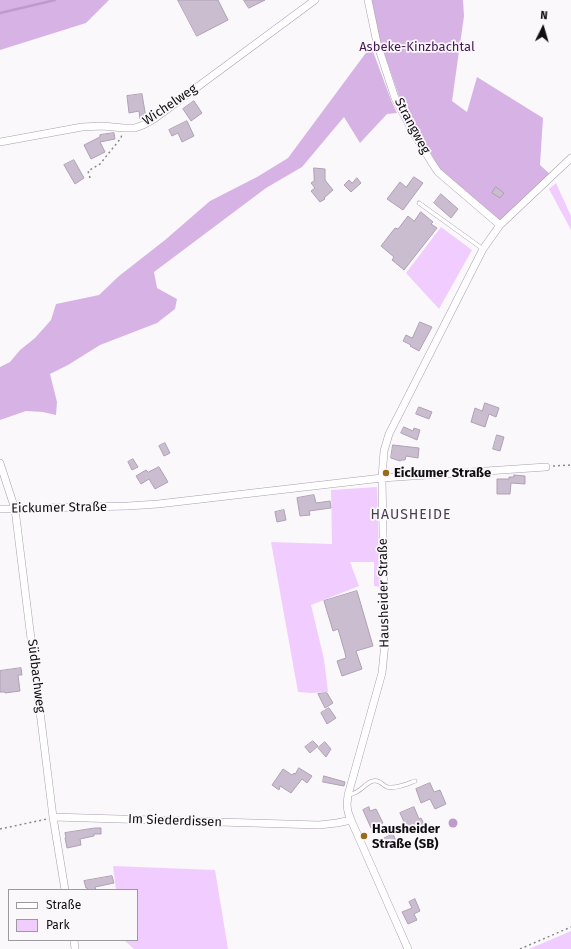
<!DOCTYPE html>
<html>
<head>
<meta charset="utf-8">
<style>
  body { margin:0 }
  #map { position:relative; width:571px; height:949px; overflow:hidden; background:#fbf8fc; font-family:"Fira Sans",sans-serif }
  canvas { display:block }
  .legend { position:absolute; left:8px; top:889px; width:130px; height:52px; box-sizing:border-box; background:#fbf8fc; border:1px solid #9d9a9f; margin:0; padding:5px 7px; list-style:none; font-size:12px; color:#110d13 }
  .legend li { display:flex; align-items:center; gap:8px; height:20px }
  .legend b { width:20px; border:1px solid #9d9a9f }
  .north { position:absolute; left:523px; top:8px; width:40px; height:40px; -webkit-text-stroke:3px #fbf8fc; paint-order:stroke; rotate:5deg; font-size:11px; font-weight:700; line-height:16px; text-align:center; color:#110d13 }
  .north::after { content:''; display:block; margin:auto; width:14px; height:18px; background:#110d13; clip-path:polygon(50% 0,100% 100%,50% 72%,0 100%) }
</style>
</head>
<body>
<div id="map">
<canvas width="571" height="949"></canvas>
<ul class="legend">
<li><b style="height:5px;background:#fff"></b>Straße</li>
<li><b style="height:11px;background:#f1cdff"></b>Park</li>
</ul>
<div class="north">N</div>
</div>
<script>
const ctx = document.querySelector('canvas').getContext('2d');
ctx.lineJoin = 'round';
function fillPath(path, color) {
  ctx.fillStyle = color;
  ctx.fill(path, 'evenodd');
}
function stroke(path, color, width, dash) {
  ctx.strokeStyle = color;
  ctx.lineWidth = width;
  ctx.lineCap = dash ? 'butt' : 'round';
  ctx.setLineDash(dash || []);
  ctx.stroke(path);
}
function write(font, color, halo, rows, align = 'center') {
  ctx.font = font + ' "Fira Sans",sans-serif';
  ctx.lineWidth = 3.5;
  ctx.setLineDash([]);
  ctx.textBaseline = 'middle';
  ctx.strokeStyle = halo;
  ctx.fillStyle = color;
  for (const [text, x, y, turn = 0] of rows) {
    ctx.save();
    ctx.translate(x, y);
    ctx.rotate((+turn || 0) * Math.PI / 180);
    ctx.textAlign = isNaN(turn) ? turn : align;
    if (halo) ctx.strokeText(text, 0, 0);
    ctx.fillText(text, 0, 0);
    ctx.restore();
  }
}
fillPath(new Path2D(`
  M556 183 571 216V230L549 189Z
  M441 227 472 250 439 309 406 273Z
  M377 487 380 587 374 586V562H350L359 586 311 605 324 659 328 692 311 693 298 692 271 542 332 544 331 490Z
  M113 866 215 870 228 949H134L124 940H137V890H116Z
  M571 931V949H529Z`), '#f1cdff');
fillPath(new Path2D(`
  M0 0H109L86 23 0 50Z
  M370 0H463L464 16 452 101 467 112 477 77 543 118 540 165 550 174 500 222 439 168 399 96 380 41Z
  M371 46 391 100 397 113 387 114 360 143 344 117 302 167 266 188 154 272 157 288 177 299 175 309 157 323 100 345 68 365 50 374 57 402 56 415 43 412 26 411 0 420V367L10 362 20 350 35 338 51 320 56 304 99 295 119 276 165 240 210 201 257 177 288 158Z`), '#d7b3e5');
fillPath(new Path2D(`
  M448.5 823a4.5 4.5 0 1 1 9 0a4.5 4.5 0 1 1-9 0Z`), '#be9bcc');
stroke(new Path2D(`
  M0 13 55 0`), '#be9bcc', 2.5);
const building = new Path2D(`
  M178 0H218L228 20 197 36Z
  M244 0H265L249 8Z
  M142 94 146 118 140 119 139 111 129 113 127 96Z
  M194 101 202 113 191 121 183 109Z
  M187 121 194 136 182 142 178 133 172 136 169 130Z
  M114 133 115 139 100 142 105 152 91 159 84 145 100 137V135Z
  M74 160 84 178 75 184 64 165Z
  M314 168 325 169V180L333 190 324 198 325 199 320 202 311 191 315 188 311 183 314 181Z
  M414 177 423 183 403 210 387 199 400 182 406 187Z
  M357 178 361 183 351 192 344 185 349 180 352 183Z
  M496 187 504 193 500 198 492 193Z
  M441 194 458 209 451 218 434 203Z
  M421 212 433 222 431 224 437 228 404 270 392 260 394 257 381 246 395 228 398 229 408 216 414 221Z
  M420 322 432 327 419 351 410 346 411 345 403 341 406 335 412 338Z
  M485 403 499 408 496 417 489 414 485 427 471 422 475 408 482 411Z
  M419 407 432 412 429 419 416 414Z
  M404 427 413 431 414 428 420 430 417 440 401 433Z
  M497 435 504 437 500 451 493 449Z
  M165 443 170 453 164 456 159 446Z
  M393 445 419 448 418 458 406 456 405 460H402L400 461 391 458Z
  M133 459 138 467 132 470 128 462Z
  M159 467 168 482 155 489 149 479 141 484 136 476 146 470 148 472Z
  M514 475 525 476V484L511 483 510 494H497V479H509V477H514Z
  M314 495 316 503 330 501 331 508 309 511 310 515 300 516 297 498Z
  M284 510 286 520 277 522 275 512Z
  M357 591 373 646 356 651 362 669 342 676 337 661 346 658 345 653 338 629 333 631 324 601Z
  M21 668 22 675H18L20 691 5 693V692H0V671Z
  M327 693 333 703 325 708 318 694Z
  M329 708 336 718 327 724 321 713Z
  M313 741 318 746 310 753 305 747Z
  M325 742 331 749 326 757 318 748Z
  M299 768 312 776 307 783 302 779 291 793 280 786 279 790 272 785 283 769 292 775 294 773 295 774Z
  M324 776 345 782 344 786 323 782Z
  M430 783 434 792 440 790 446 804 435 809 430 799 421 803 416 789Z
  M369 807 370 811 376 809 383 823 371 828 363 810Z
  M414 807 419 819 421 818 425 826 409 833 400 813Z
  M390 825 393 831 388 834 385 828Z
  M95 828H101V834H94V836L80 839 81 845 67 848 65 838 66 837 65 833Z
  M393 834 397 843 386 849 381 840Z
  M112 876 114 883 95 887 96 890H88L87 888H86L84 881Z
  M415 899 420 911 414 914 417 920 408 924 402 912 412 908 409 902Z`);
fillPath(building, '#cabdcf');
stroke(building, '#aea1b3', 1);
const service = new Path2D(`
  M419 203 483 249
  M348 795C362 793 364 783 373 781 380 779 382 785 387 787 397 789 407 784 415 781`);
const minor = new Path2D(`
  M368 0 377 43 395 98 413 132 432 163 438 172 500 225
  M0 142 82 127 102 126 124 128H135L143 125 154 119 315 0
  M0 463 15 509 53 817 65 890
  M0 509 128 506 158 504 382 478 546 467
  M53 817 319 825 337 823 351 820
  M74 940 75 949
  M408 949 351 820 348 812 347 805 348 795 382 673 385 643 382 478 384 451 389 434 483 249 500 225 571 158`);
stroke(service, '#aa9daf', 4.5);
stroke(minor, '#aa9daf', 8);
stroke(new Path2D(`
  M90 178 88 171 100 164 121 138 122 134
  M553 466 571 465
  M0 829 47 819
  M520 949 571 927`), '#8b888d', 1.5, [2, 3]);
stroke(service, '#fff', 3.5);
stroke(minor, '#fff', 7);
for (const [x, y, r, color] of [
  [386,473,4,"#986b19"],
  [364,836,4,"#986b19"]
]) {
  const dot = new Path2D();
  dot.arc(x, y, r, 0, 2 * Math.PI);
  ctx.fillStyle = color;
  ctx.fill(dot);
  stroke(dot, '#fbf8fc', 1.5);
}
write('13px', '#441853', '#fbf8fc', [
  ["Asbeke-Kinzbachtal",417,47]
]);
write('13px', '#110d13', '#fbf8fc', [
  ["Wichelweg",170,105,-34],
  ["Strangweg",412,126,62],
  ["Eickumer Straße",59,508,-1],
  ["Hausheider Straße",384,593,-91],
  ["Südbachweg",36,676,83],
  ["Im Siederdissen",175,821,2]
]);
write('bold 13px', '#110d13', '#fbf8fc', [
  ["Eickumer Straße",394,473],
  ["Hausheider",372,829],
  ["Straße (SB)",372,844]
], 'left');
ctx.letterSpacing = '1px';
write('14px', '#483d4c', '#fbf8fc', [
  ["HAUSHEIDE",411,515]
]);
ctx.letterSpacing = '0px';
</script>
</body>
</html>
